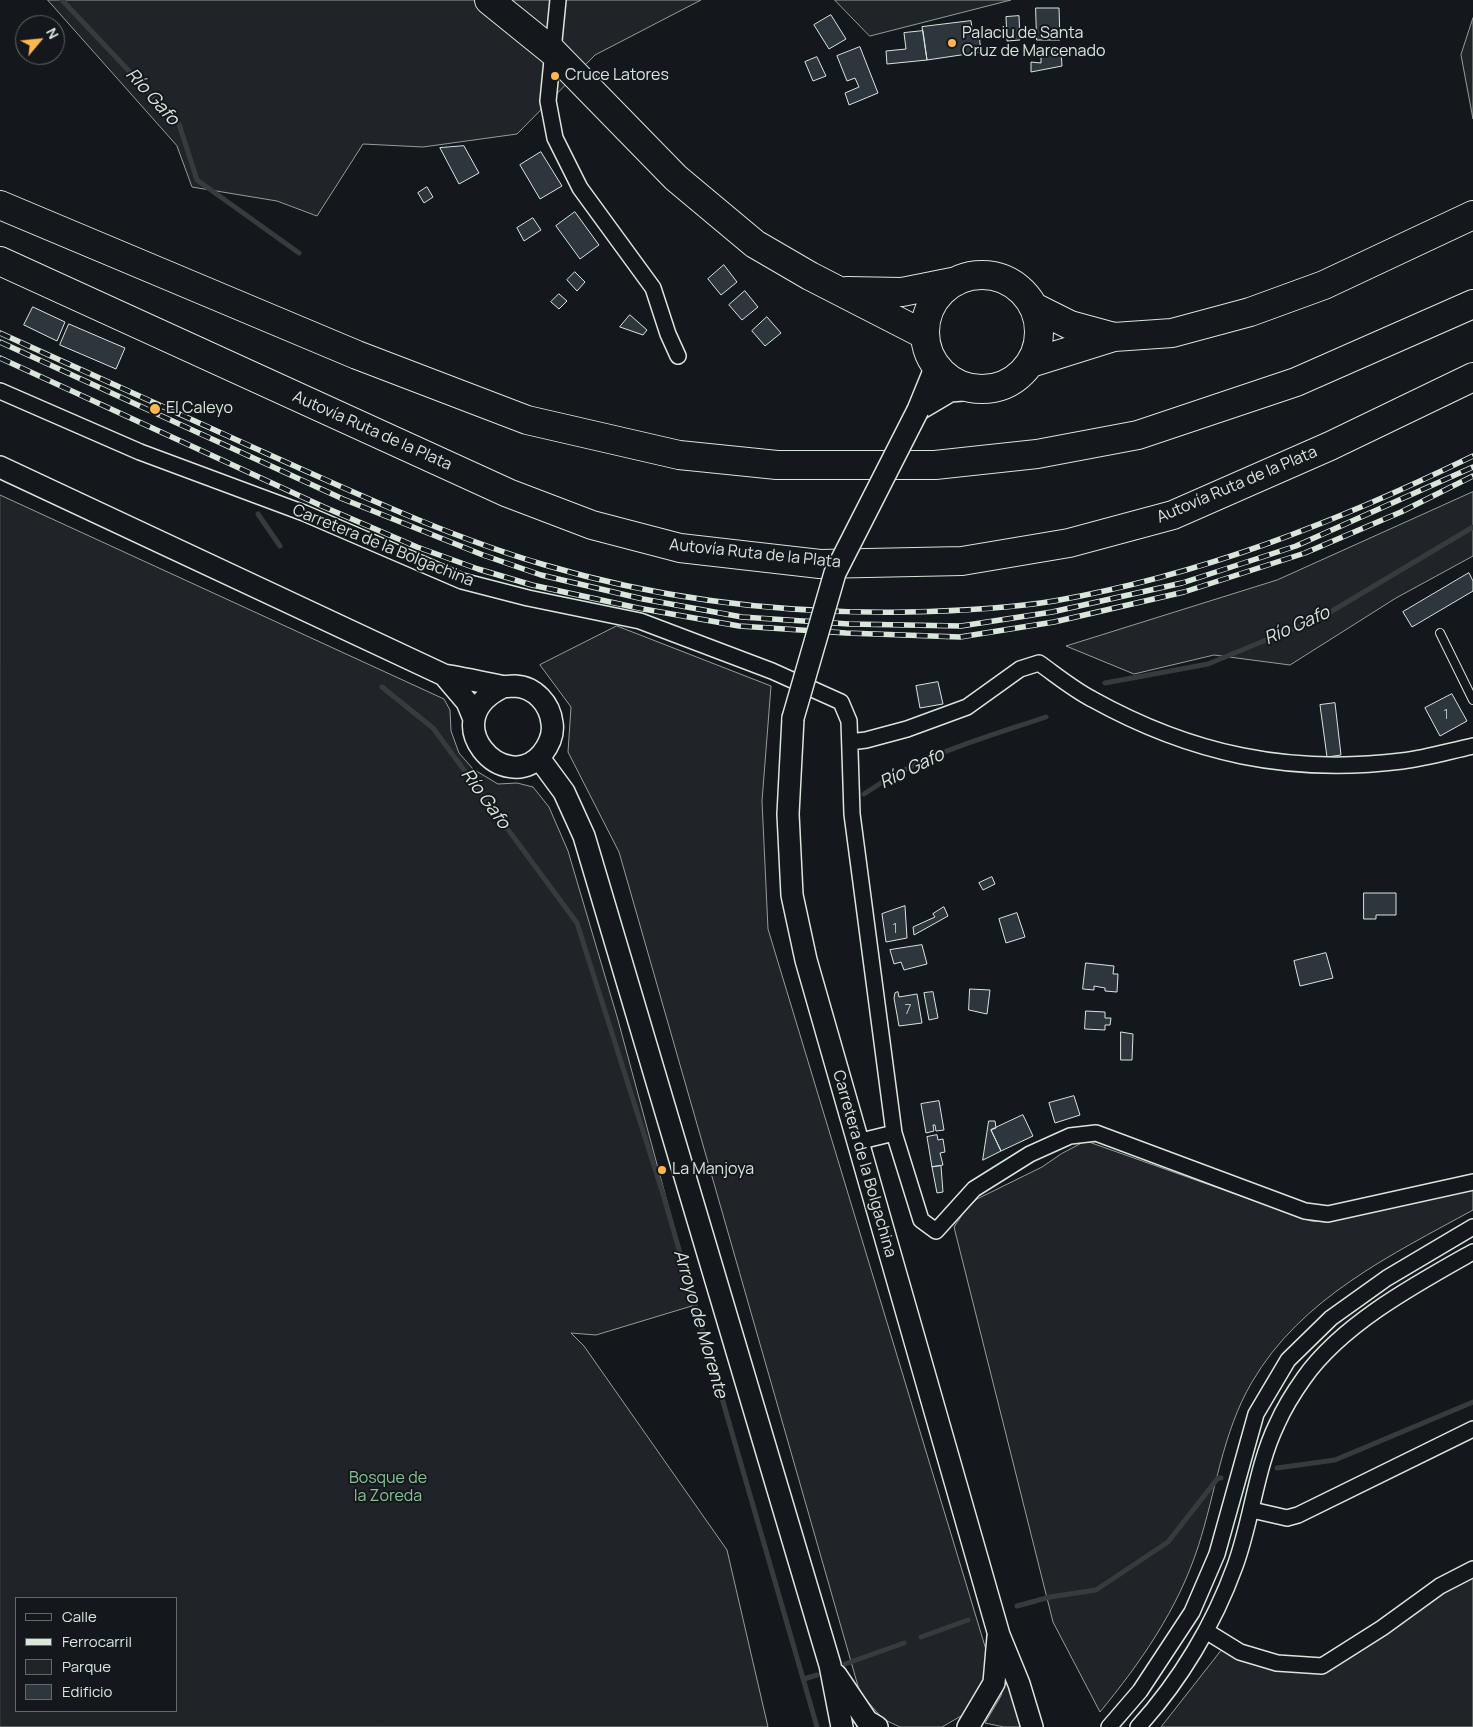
<!DOCTYPE html>
<html>
<head>
<meta charset="utf-8">
<style>
  body { margin:0 }
  #map { position:relative; width:1473px; height:1727px; overflow:hidden; background:#14181c; font-family:Manrope,sans-serif }
  canvas { display:block }
  .legend { position:absolute; left:15px; top:1597px; width:162px; height:115px; box-sizing:border-box; background:#14181c; border:1px solid #626a69; margin:0; padding:6px 9px; list-style:none; font-size:15px; color:#d8e6dc }
  .legend li { display:flex; align-items:center; gap:10px; height:25px }
  .legend b { width:25px; border:1px solid #626a69 }
  .north { position:absolute; left:15px; top:15px; width:50px; height:50px; box-sizing:border-box; background:#14181c; border:1px solid #626a69; border-radius:50%; rotate:62deg; font-size:14px; font-weight:700; line-height:20px; text-align:center; color:#d8e6dc }
  .north::after { content:''; display:block; margin:auto; width:18px; height:22px; background:#ffb74d; clip-path:polygon(50% 0,100% 100%,50% 72%,0 100%) }
</style>
</head>
<body>
<div id="map">
<canvas width="1473" height="1727"></canvas>
<ul class="legend">
<li><b style="height:6px;background:#14181c"></b>Calle</li>
<li><b style="height:6px;background:#d8e6dc"></b>Ferrocarril</li>
<li><b style="height:14px;background:#202428"></b>Parque</li>
<li><b style="height:14px;background:#2c363c"></b>Edificio</li>
</ul>
<div class="north">N</div>
</div>
<script>
const ctx = document.querySelector('canvas').getContext('2d');
ctx.lineJoin = 'round';
function fillPath(path, color) {
  ctx.fillStyle = color;
  ctx.fill(path, 'evenodd');
}
function stroke(path, color, width, dash) {
  ctx.strokeStyle = color;
  ctx.lineWidth = width;
  ctx.lineCap = dash ? 'butt' : 'round';
  ctx.setLineDash(dash || []);
  ctx.stroke(path);
}
function write(font, color, halo, rows, align = 'center') {
  ctx.font = font + ' Manrope,sans-serif';
  ctx.lineWidth = 4;
  ctx.setLineDash([]);
  ctx.textBaseline = 'middle';
  ctx.strokeStyle = halo;
  ctx.fillStyle = color;
  for (const [text, x, y, turn = 0] of rows) {
    ctx.save();
    ctx.translate(x, y);
    ctx.rotate((+turn || 0) * Math.PI / 180);
    ctx.textAlign = isNaN(turn) ? turn : align;
    if (halo) ctx.strokeText(text, 0, 0);
    ctx.fillText(text, 0, 0);
    ctx.restore();
  }
}
const green = new Path2D(`
  M48 0H701L595 55 517 134 423 147 363 144 317 216 277 201 192 187 177 146Z
  M835 0H1011L870 36Z
  M1473 18V119L1461 55Z
  M1473 492V556L1396 598 1290 665 1214 655 1134 674 1066 646 1277 580Z
  M0 495 444 699 450 710 451 731 459 753 473 769 498 784 517 783 533 787 549 807 568 851 618 1020 695 1305 596 1335 571 1333 584 1346 727 1550 768 1727H0ZM16 1598H176V1711H16Z
  M617 626 771 686 762 801 768 929 987 1653 983 1683 968 1712 942 1727H900L883 1719 860 1693 619 852 568 752 571 707 540 665Z
  M1086 1141 1311 1221 1326 1222 1473 1187V1210C1391 1255 1301 1298 1252 1382 1222 1433 1216 1492 1198 1547 1178 1609 1141 1662 1100 1712L1053 1622 954 1227 964 1212 977 1199 1042 1167 1061 1154Z
  M1473 1569V1727H1161L1226 1644 1322 1666Z
  M1007 1669 1023 1727H1004L985 1723 1001 1696Z`);
fillPath(green, '#202428');
stroke(green, '#939e99', 1);
stroke(new Path2D(`
  M62 0 179 124 197 180 299 253
  M258 514 280 546
  M1105 683 1208 664 1322 617 1473 527
  M382 687 433 728 577 923 663 1194 817 1727
  M864 794C918 756 984 738 1046 717
  M1277 1468 1335 1460 1473 1402
  M1017 1606 1050 1597 1096 1590 1168 1542 1218 1478H1221
  M921 1637 968 1620
  M845 1664 904 1643
  M804 1679 817 1675`), '#363b3e', 5);
const building = new Path2D(`
  M1036 8H1059L1060 40H1037Z
  M831 15 846 39 829 49 814 25Z
  M1019 16 1020 40 1007 41 1006 17Z
  M971 21 973 35 979 34 981 52 927 60 922 27Z
  M923 31 927 60 887 64 886 51 906 49 904 33Z
  M860 47 878 93 849 105 845 93 859 87 855 78 847 81 837 56Z
  M1061 52 1062 66 1031 72V62L1041 63V53Z
  M817 57 826 76 813 81 805 62Z
  M464 146 479 173 459 184 440 148Z
  M541 152 562 186 540 199 520 165Z
  M427 187 433 197 424 203 418 193Z
  M575 212 599 245 580 259 556 226Z
  M533 218 541 230 524 241 517 228Z
  M724 265 737 282 721 295 708 279Z
  M575 272 585 282 577 291 567 280Z
  M745 291 758 307 742 320 729 305Z
  M559 294 567 301 559 309 551 302Z
  M33 307 65 322 57 341 24 325Z
  M630 315 647 330 643 335 620 327Z
  M767 317 781 333 765 346 752 331Z
  M69 324 125 348 116 369 60 345Z
  M1469 573 1473 581V591L1412 627 1403 612Z
  M938 682 943 704 920 708 916 686Z
  M1452 694 1467 721 1440 736 1425 708Z
  M1335 703 1341 755 1327 757 1320 705Z
  M992 877 995 884 983 890 979 883Z
  M1364 893H1396V915H1376V919H1364Z
  M905 906 907 938 886 942 882 914Z
  M944 907 948 916 914 935 913 927 935 917 933 914Z
  M1017 913 1025 937 1006 943 999 919Z
  M922 945 927 964 904 970 901 962 894 964 890 950Z
  M1326 953 1333 978 1300 986 1294 961Z
  M1086 963 1114 966 1113 974H1118L1117 992 1105 991V988L1094 986V990L1083 989Z
  M970 989 990 990 987 1014 969 1010Z
  M898 992 899 997 917 994 922 1023 899 1026 894 998 895 993Z
  M933 992 938 1018 929 1020 924 993Z
  M1086 1011 1105 1012V1018H1111L1110 1025H1105V1030L1085 1029Z
  M1121 1032 1133 1034 1132 1060H1121Z
  M1074 1096 1080 1115 1055 1123 1049 1103Z
  M939 1101 944 1130 936 1131 935 1125H933L934 1131 926 1133 921 1104Z
  M1023 1115 1033 1136 1001 1151 991 1130Z
  M989 1121H995L996 1128 991 1130 1001 1151 983 1160Z
  M937 1135 938 1140 943 1139 945 1152 940 1153 943 1165 932 1167 927 1137Z
  M941 1166 943 1192 937 1193 932 1167Z`);
fillPath(building, '#2c363c');
stroke(building, '#d8e6dc', 1);
const lane = new Path2D(`
  M1440 633 1473 700`);
const street = new Path2D(`
  M558 0 548 101 555 138 580 188 653 288 668 334 678 356
  M0 391 140 452 304 513 462 581 528 598 640 621 772 671 841 702 849 721 852 814 894 1133 921 1220 936 1231 974 1189 1030 1154 1070 1136 1096 1133 1305 1211 1328 1214 1473 1182
  M850 742 866 740 907 729 967 707 1020 669 1039 663C1056 675 1073 689 1092 699 1191 754 1289 775 1402 761 1426 758 1450 751 1473 746
  M857 1142 894 1133
  M1252 1510 1287 1518 1298 1515 1473 1429
  M1206 1631 1240 1652 1277 1663 1322 1666 1382 1628 1440 1586 1473 1569
  M1109 1727 1140 1691 1192 1612 1217 1554 1256 1414 1288 1360 1331 1318 1387 1278 1473 1227
  M1138 1727C1180 1681 1214 1624 1235 1566 1252 1520 1256 1467 1277 1424 1284 1408 1294 1392 1304 1378 1342 1324 1416 1284 1473 1252`);
const secondary = new Path2D(`
  M918 410 950 391 975 389
  M918 410 936 366
  M0 467 444 675C463 678 481 682 500 686 505 687 510 686 515 686 535 687 550 704 552 723 554 735 549 745 542 754 505 798 433 720 503 687
  M444 675 467 702 474 719
  M793 718 788 814 792 895 806 960 999 1635 1019 1684 1032 1727
  M539 758 564 792 584 836 830 1665 842 1727
  M836 1675 867 1721 877 1727
  M968 1727 994 1683 998 1637`);
const highway = new Path2D(`
  M489 0 552 51 676 178 755 244 810 276 925 335
  M0 205 357 355 527 420 679 455 777 465H935L1037 454 1138 435 1296 382 1473 304
  M0 261 508 493 592 525 680 548 820 564 962 561 1069 543 1173 515 1330 446 1473 377
  M925 332a57 57 0 1 1 114 0a57 57 0 1 1-114 0Z
  M847 291 902 292 957 281
  M1034 307 1070 325 1114 337
  M1031 363 1114 337 1172 333 1250 312 1324 285 1473 215`);
stroke(lane, '#d8e6dc', 10);
stroke(street, '#d8e6dc', 18);
stroke(secondary, '#d8e6dc', 24);
stroke(highway, '#d8e6dc', 30);
stroke(lane, '#14181c', 8);
stroke(street, '#14181c', 15);
stroke(secondary, '#14181c', 21);
stroke(highway, '#14181c', 28);
const rail = new Path2D(`
  M0 333C90 374 180 414 270 455 360 495 450 537 545 565 663 600 784 614 907 612 956 611 1006 609 1054 601 1202 575 1339 521 1473 456
  M0 342 343 499 483 555 541 575 643 599 742 617 849 624 961 626 1052 612 1182 583 1296 546 1473 467
  M0 358 324 507 417 547 478 569 532 585 638 608 739 626 846 633 960 637 1054 622 1184 592 1305 553 1401 512 1473 476`);
stroke(rail, '#d8e6dc', 5.5);
stroke(rail, '#14181c', 4, [11]);
const secondaryBridge = new Path2D(`
  M793 718 835 573 918 410`);
stroke(secondaryBridge, '#d8e6dc', 24, []);
stroke(secondaryBridge, '#14181c', 21);
for (const [x, y, r, color] of [
  [952,43,5,"#ffb74d"],
  [555,76,5,"#ffb74d"],
  [155,409,6,"#ffb74d"],
  [662,1170,5,"#ffb74d"]
]) {
  const dot = new Path2D();
  dot.arc(x, y, r, 0, 2 * Math.PI);
  ctx.fillStyle = color;
  ctx.fill(dot);
  stroke(dot, '#14181c', 2);
}
write('14px', '#adbab4', null, [
  ["1",1446,715],
  ["1",895,929],
  ["7",908,1010]
]);
write('16px', '#d8e6dc', '#14181c', [
  ["Palaciu de Santa",962,34],
  ["Cruz de Marcenado",962,52],
  ["Cruce Latores",565,76],
  ["El Caleyo",166,409],
  ["La Manjoya",672,1170]
], 'left');
write('16px', '#d8e6dc', '#14181c', [
  ["Autovía Ruta de la Plata",372,431,24],
  ["Autovía Ruta de la Plata",1237,485,-23],
  ["Carretera de la Bolgachina",383,546,22],
  ["Autovía Ruta de la Plata",755,554,6],
  ["Carretera de la Bolgachina",864,1164,74]
]);
write('16px', '#8ac095', '#14181c', [
  ["Bosque de",388,1479],
  ["la Zoreda",388,1497]
]);
write('italic 18px', '#d8e6dc', '#14181c', [
  ["Río Gafo",152,97,48],
  ["Río Gafo",1297,626,-24],
  ["Río Gafo",912,769,-26],
  ["Río Gafo",485,799,54],
  ["Arroyo de Morente",700,1324,74]
]);
</script>
</body>
</html>
